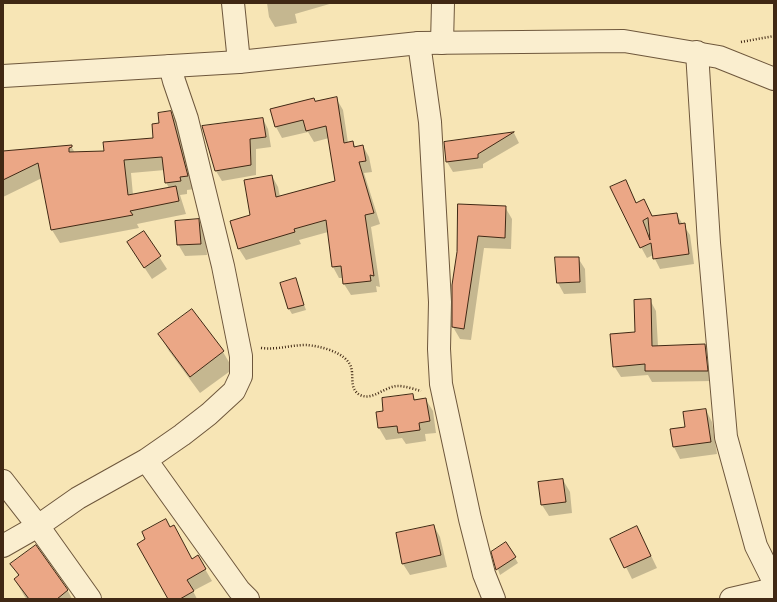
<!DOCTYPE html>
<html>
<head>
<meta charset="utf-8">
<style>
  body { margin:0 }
  #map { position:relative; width:777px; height:602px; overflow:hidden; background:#f7e5b5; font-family:"Libre Caslon Text",serif }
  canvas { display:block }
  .frame { position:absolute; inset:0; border:4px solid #402814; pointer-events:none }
</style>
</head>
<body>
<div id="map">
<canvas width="777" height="602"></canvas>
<div class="frame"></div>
</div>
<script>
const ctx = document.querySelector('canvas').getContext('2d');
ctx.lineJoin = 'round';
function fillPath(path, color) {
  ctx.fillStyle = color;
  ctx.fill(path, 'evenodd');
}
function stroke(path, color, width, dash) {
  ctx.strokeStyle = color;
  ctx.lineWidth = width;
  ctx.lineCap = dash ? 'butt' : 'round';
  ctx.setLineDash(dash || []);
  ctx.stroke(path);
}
fillPath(new Path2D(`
  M267 3H333L295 14 297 23 275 27 269 17Z
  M336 98 343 110 348 143H353L356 147 363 146 369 157 372 172 364 173 380 224 371 227 380 287 376 286 377 292 351 295 344 284V278H339L333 267 328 232 299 240 301 244 246 260 239 249 231 222 251 215 272 176 278 187 280 197 336 181 329 138 314 142 308 132 282 138 276 127 314 99 315 102Z
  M171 112 178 126 195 189 187 190V194L180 195 186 214 137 224 139 228 60 243 52 230 42 178 3 197V152L71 146 75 153 105 152 154 138 160 124ZM165 170 166 182 169 188 133 195 131 173Z
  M263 119 268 129 271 147 256 149V175L222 181 216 171 203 127Z
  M514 133 519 143 483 164V168L453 172 447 162 445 143Z
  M626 182 637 204 644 200 653 217 676 214 690 235 694 264 660 269 653 255 647 258 641 247ZM650 230V237L648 231Z
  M505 207 512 219 511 249 484 248 471 340 460 339 453 327 458 252Z
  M198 220 205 232 207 255 185 256 178 244Z
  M143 232 167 269 152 279 128 243Z
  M578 258 585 269 586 293 564 294 558 283Z
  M295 279 306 310 292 314 289 309Z
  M650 300 656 311 658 346 705 345 711 355 713 381 652 382 648 375 621 377 614 366 636 333Z
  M192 310 223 352 233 369 200 393 169 351 159 334Z
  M412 395 416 401 426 400 433 411 436 433 425 434 426 441 406 444 402 438 386 440 379 428 377 413 384 412Z
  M706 410 712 422 717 454 680 459 674 447 672 430 686 428Z
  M563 480 570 492 572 513 549 516 542 505Z
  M434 526 440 537 447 567 410 575 403 564Z
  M612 539H643L657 568 632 579Z
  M147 540 192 560 198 557 212 581 193 591 197 599H169Z
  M506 543 518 563 500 575 492 552Z
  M36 546 68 591 72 599H27L25 597 15 580 19 577 12 564Z`), '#0003');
const building = new Path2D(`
  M337 97 344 143 353 141 354 147 363 145 366 161 359 162 374 213 365 215 374 276 370 275 371 281 343 284 341 266 332 267 326 220 294 229 295 232 238 249 230 221 250 215 244 180 272 175 276 197 335 181 326 126 306 131 303 120 275 127 270 109 314 98 315 101Z
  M171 111 188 176 180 177 181 181 165 183 162 157 124 160 128 195 176 186 179 201 130 211 133 215 51 230 38 163 3 180V151L72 145V147L69 148V152L104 151 103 142 153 138 152 124 159 123 158 113Z
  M263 118 266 137 250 139 251 165 215 171 202 126Z
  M514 132 478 154V158L446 162 444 142Z
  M626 180 636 203 644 199 652 216 677 213 679 224 685 223 689 254 653 259 651 243 640 248 610 187ZM648 218 650 240 643 221Z
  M458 204 506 206 505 238 478 236 464 329 452 327V285L457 252Z
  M199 219 201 244 177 245 175 221Z
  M144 231 161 256 144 268 127 242Z
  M555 257H579L580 282 557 283Z
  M296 278 304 305 288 309 280 283Z
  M651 299 652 346 705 344 708 371H645V364L613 367 610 334 635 332 634 300Z
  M192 309 224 351 190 377 158 334Z
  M413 394 414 400 426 398 430 421 419 423 420 430 398 433 397 426 378 428 376 412 383 411 382 398Z
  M706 409 711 442 673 447 670 429 685 427 683 412Z
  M563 479 566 502 541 505 538 482Z
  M166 519 170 527 174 525 192 559 198 555 206 569 187 580 194 591 180 599H168L137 544 145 539 142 532Z
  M434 525 441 555 402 564 396 533Z
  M637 526 651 556 624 568 610 539Z
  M506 542 516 557 496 570 491 552Z
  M36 545 68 590 57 599H29L14 579 19 575 10 564Z`);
fillPath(building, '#eba786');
stroke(building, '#402814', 1);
const minor = new Path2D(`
  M233 3 239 62
  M419 43 430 122 440 302 439 349 441 384 470 519 484 574 494 599
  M442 43 443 3
  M697 52 709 243 726 437 756 546 774 582
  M146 460 239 590 248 599
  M3 481 38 526 90 599
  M3 546 38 526 78 498 146 460 182 435 209 414 234 391 241 376V356L223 266 187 119 174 81 170 66
  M731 599 774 589`);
const tertiary = new Path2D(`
  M3 76 239 62 419 43 624 41 719 57 774 79`);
stroke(minor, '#6e573c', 24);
stroke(tertiary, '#6e573c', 24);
stroke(new Path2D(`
  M741 42 774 36
  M261 348C278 350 290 345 306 345 320 346 346 352 351 367 354 376 349 389 360 395 373 401 385 386 398 386 405 386 414 389 421 391`), '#402814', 2.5, [1, 2]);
stroke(minor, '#faeecf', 22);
stroke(tertiary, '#faeecf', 22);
</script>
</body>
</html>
